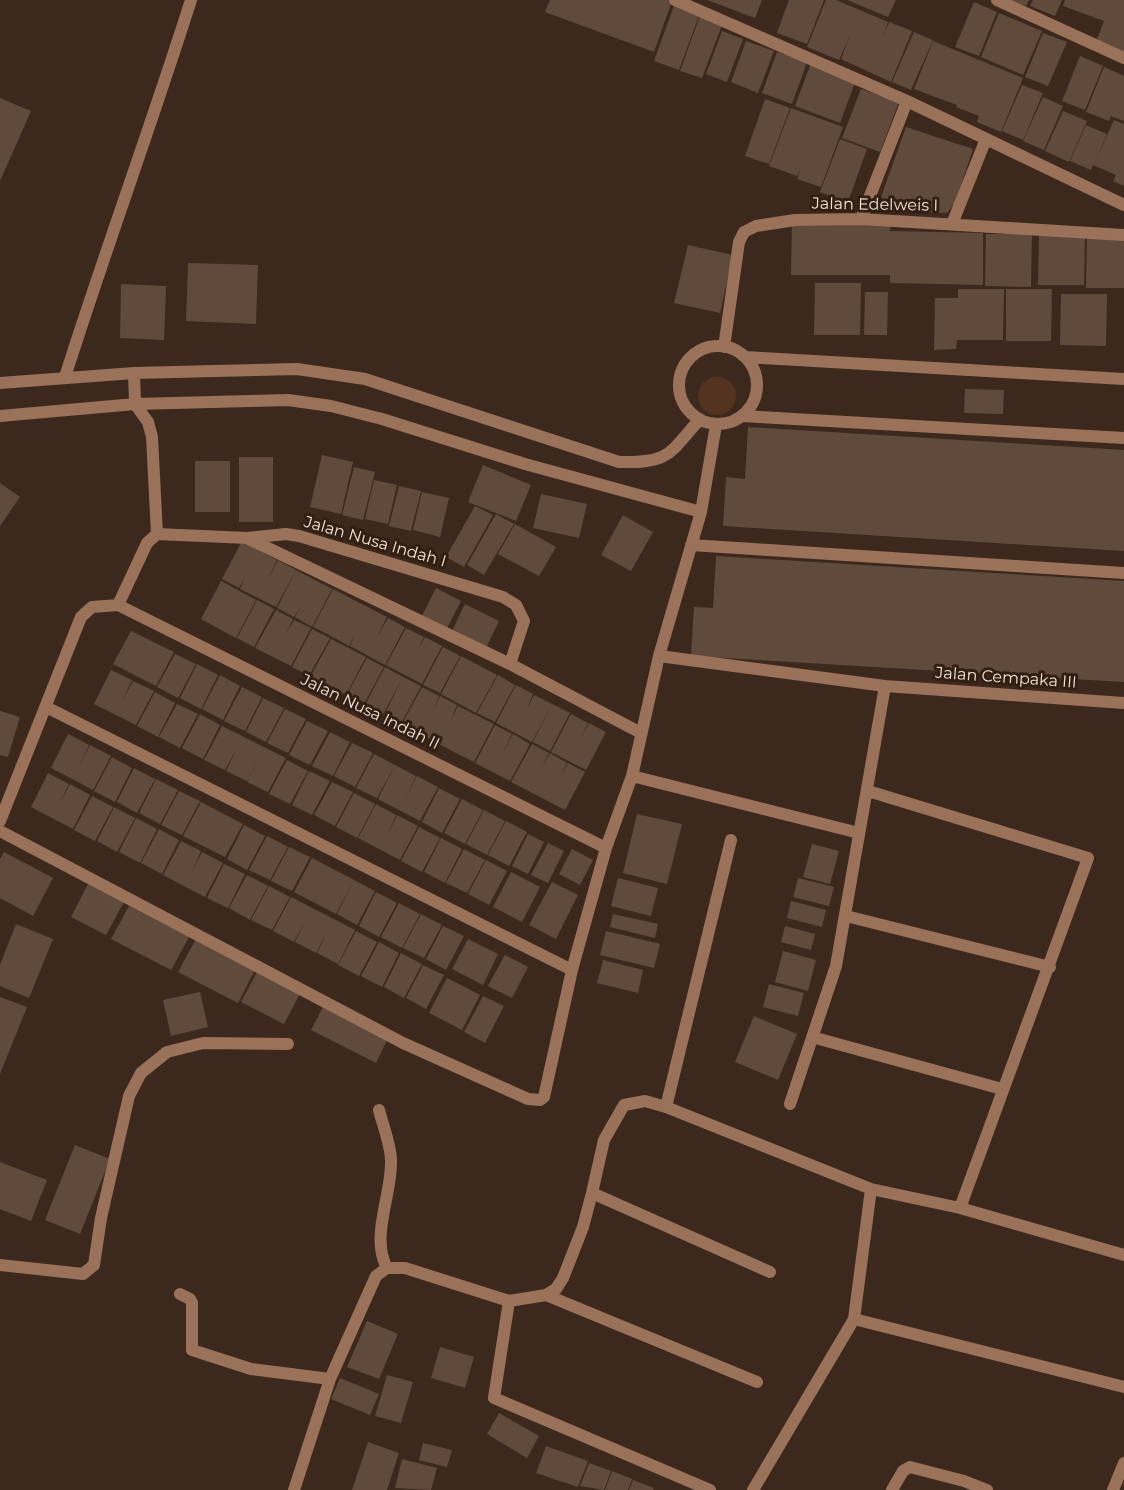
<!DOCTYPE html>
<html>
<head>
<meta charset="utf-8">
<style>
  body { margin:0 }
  canvas { display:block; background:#3c281c }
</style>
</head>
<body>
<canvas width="1124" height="1490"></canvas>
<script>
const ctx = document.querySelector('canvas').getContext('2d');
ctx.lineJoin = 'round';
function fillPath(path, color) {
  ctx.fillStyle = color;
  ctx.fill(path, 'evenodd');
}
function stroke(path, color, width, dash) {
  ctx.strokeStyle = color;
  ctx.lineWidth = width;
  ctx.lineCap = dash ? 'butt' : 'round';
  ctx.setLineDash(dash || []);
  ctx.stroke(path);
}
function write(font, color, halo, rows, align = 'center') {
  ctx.font = font + ' Montserrat,sans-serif';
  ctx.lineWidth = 6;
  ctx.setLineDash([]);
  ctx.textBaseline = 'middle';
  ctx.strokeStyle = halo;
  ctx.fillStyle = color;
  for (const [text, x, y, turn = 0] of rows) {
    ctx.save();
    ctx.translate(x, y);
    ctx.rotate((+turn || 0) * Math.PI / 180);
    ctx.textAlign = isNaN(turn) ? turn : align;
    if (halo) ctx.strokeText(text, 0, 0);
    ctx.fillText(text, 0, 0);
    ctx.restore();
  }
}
fillPath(new Path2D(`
  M698 396a19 19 0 1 1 38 0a19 19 0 1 1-38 0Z`), '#543420');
fillPath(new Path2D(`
  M550 0H669L672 1 654 52 545 12Z
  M707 0H762L755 18Z
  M789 0H824L807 44 777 33Z
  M826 0H836L888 22 883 37 889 22 912 31 891 82 841 59 850 35 839 60 807 47Z
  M847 0H896L888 17Z
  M1011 0H1029L1026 6Z
  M1033 0H1062L1055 16 1030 6Z
  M1065 0H1124V54L1095 44 1104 21 1063 6Z
  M974 2 997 12 979 56 955 47Z
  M675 3 700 13 679 70 654 61Z
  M999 13 1042 31 1023 75 981 57Z
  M700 16 722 25 702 78 680 71Z
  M722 31 743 39 727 82 706 74Z
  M914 32 933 40 911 90 892 82Z
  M1043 33 1067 42 1048 86 1025 77Z
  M746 41 774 51 758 93 731 82Z
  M933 41 1023 78 1001 132 977 122 979 116 956 107 957 105 914 89Z
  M777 52 807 62 792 104 762 93Z
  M1080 56 1103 66 1085 110 1062 101Z
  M811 63 856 80 840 123 795 106Z
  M1104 67 1124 76V121L1111 116 1109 121 1086 112Z
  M1022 85 1043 93 1023 140 1002 131Z
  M861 89 899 102 880 152 842 138Z
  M1043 97 1063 106 1044 150 1023 141Z
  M0 98 31 111 0 181Z
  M765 99 790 108 769 164 745 156Z
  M791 108 843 127 821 187 797 179 801 169 797 176 769 166Z
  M1063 111 1087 121 1069 162 1045 151Z
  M1114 120 1124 124V186L1113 181 1116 175 1093 165 1091 170 1070 161 1086 125 1107 134 1096 160Z
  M906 127 973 149 955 203 947 213 891 211 881 197Z
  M840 139 867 149 848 202 820 192Z
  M792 223H891L890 231 983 233V285L890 283V275H791Z
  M1039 233H1085L1084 285H1038Z
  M986 234H1032L1031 287 985 286Z
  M1087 236H1124V288H1086Z
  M688 245 733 255 720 313 674 303Z
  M188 263 258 265 256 324 186 321Z
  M815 283H861L860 335H814Z
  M121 284 166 286 164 340 120 338Z
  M958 289H1004L1003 340H957L956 349 934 350 935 298H958Z
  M1006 289H1052L1051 341H1006Z
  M865 292H888L887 335H864Z
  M1061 294H1107L1106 346 1060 345Z
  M965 389 1004 390 1003 414 964 413Z
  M748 427 1124 450V551L723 526 726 477 745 479Z
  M322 455 353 462 341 514 310 507Z
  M239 457H273V522H239Z
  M195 461H230V512H195Z
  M483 465 531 485 516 521 468 502Z
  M354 467 375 472 363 520 342 515Z
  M374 480 397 485 388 524 365 519Z
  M0 483 20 497 0 526Z
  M399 486 421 491 411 531 389 526Z
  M422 492 449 498 440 537 413 530Z
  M541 494 587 504 579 538 533 528Z
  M475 506 493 515 464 567 446 557Z
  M496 514 514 524 484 575 467 565Z
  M623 515 653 532 631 571 601 555Z
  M515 524 556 547 539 576 498 554Z
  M242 541 277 560 267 582 278 560 296 570 276 607 240 589 245 577 239 588 222 579Z
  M716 556 1124 581V682L691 656 694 607 713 608Z
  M296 570 332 589 312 627 295 617 301 606 294 617 277 608Z
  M221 581 256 600 236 638 201 619Z
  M436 588 461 601 447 628 422 616Z
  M333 589 387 617 376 639 388 618 405 627 385 665 350 646 355 634 349 646 331 636 338 622 331 636 313 627Z
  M257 600 274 609 254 647 237 638Z
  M465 604 499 621 486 648 452 631Z
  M276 610 293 619 286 634 294 620 311 628 291 666 255 648Z
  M406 628 424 637 417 651 425 637 442 646 422 684 386 665Z
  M312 629 330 638 309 676 292 667Z
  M131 631 174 652 156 686 113 664Z
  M331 639 366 657 346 695 310 677Z
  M443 647 460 656 440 693 423 685Z
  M175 654 196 664 178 698 157 687Z
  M461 656 497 675 476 713 441 694Z
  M367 658 384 667 364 704 346 696Z
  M197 664 218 675 201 709 180 698Z
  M385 667 403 677 383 714 365 705Z
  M111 670 132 680 122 701 133 681 154 691 136 725 94 704Z
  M220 675 240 686 223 720 202 709Z
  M498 675 515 685 495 722 477 713Z
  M403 677 421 686 401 724 384 715Z
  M516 685 533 694 527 709 534 695 552 704 532 742 496 723Z
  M242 687 262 697 245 731 224 721Z
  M422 687 439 696 433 710 440 696 457 705 451 720 458 706 476 715 456 753 402 724Z
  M155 692 175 703 158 737 137 726Z
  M263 698 284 708 266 742 246 732Z
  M177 704 198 714 180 748 159 737Z
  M552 704 570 713 550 751 533 742Z
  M285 709 306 719 288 753 267 743Z
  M0 711 20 717 8 757 0 755Z
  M200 714 220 725 203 759 182 748Z
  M571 714 588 723 581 738 589 723 606 732 586 770 551 752Z
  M476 715 494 724 474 762 456 753Z
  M307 721 328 731 310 765 289 755Z
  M495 725 512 734 501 756 513 734 530 744 510 781 475 763Z
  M222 726 286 758 268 792 247 782 257 761 247 781 226 771 236 750 225 770 204 760Z
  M330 732 350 742 333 776 312 766Z
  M68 734 89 745 79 766 90 745 111 756 93 790 51 768Z
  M352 743 373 753 355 787 334 776Z
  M532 744 549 753 542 768 550 753 567 763 560 777 568 763 585 772 565 810 511 782Z
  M374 754 395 765 377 798 356 788Z
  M112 757 132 768 115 802 94 791Z
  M287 760 308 771 290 804 269 794Z
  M395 765 416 776 406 797 417 776 438 787 420 821 378 799Z
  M134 768 155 779 137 813 117 802Z
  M309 771 330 781 312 815 292 805Z
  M48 773 69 784 59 805 70 784 90 795 73 829 31 807Z
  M156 779 178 790 160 824 139 813Z
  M332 782 353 792 335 826 314 815Z
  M439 788 460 799 442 833 422 822Z
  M179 791 200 801 182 835 161 825Z
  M354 793 375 804 357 838 336 827Z
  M92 796 113 807 95 841 74 830Z
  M462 799 483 810 465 844 444 833Z
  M201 802 243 824 225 857 183 836Z
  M376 804 396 815 387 836 397 815 418 826 400 860 358 838Z
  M114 807 135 818 117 852 97 841Z
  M484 810 505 821 487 855 466 844Z
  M637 814 682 824 667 884 623 873Z
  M136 818 157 829 140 863 119 852Z
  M506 821 527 832 509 866 488 855Z
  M244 825 265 836 247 870 227 859Z
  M419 827 440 838 422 872 401 861Z
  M159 829 179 840 162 874 141 863Z
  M528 834 544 842 528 874 512 866Z
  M267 836 288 847 270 880 249 870Z
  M441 838 462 849 445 883 424 872Z
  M181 841 201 851 192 872 202 852 223 863 205 897 163 875Z
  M548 843 564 851 548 883 531 875Z
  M812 844 839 851 830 884 803 877Z
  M289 847 310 857 292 891 271 881Z
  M464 849 485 860 467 893 446 883Z
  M572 849 593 860 580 885 559 874Z
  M4 852 53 878 33 916 0 898V859Z
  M312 858 354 880 336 914 294 892Z
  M486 860 507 871 489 905 468 894Z
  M224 864 245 874 228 908 207 898Z
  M511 872 540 887 522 922 493 907Z
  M247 875 268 886 250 920 229 908Z
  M618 878 658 888 651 916 611 906Z
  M798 878 834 887 829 906 793 897Z
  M354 880 375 891 357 925 337 914Z
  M552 882 578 895 556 939 529 925Z
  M88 884 124 902 106 935 71 917Z
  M269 886 290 897 272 930 251 920Z
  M376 892 397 903 379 937 359 926Z
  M291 897 355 930 338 964 317 953 327 932 316 953 295 942 305 921 294 942 273 931Z
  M791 901 826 910 822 927 787 918Z
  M399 903 420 914 402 948 381 937Z
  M129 906 189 937 171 970 111 939Z
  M421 914 442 925 424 958 403 948Z
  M613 914 658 924 655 938 610 927Z
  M16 924 53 939 29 998 0 986V965Z
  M443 926 464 936 446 970 426 959Z
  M785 926 815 934 811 950 781 942Z
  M356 931 377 942 359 976 338 965Z
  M606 931 660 944 654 968 600 955Z
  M197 937 256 968 238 1003 178 972Z
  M468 939 498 954 483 985 452 969Z
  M379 942 399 953 382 987 361 976Z
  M783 951 816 960 808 991 775 982Z
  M401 953 422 964 404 998 384 987Z
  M505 955 528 967 512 998 488 986Z
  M603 960 643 970 638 993 597 983Z
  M423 965 444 975 426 1009 406 998Z
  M258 970 301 992 284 1024 241 1002Z
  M447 978 480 995 462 1030 429 1013Z
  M769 984 804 993 798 1016 763 1007Z
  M200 992 208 1027 171 1036 163 1000Z
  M483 996 504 1006 485 1043 464 1032Z
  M0 997 27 1007 0 1074Z
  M324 1005 388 1038 376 1063 311 1030Z
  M754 1016 797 1034 778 1080 735 1062Z
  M75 1145 110 1159 80 1234 45 1220Z
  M0 1162 47 1180 31 1221 0 1209Z
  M367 1321 398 1334 379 1379 347 1367Z
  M440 1347 474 1357 465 1388 431 1378Z
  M387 1375 413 1382 401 1423 375 1416Z
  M340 1378 379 1394 370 1415 331 1399Z
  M499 1413 539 1436 527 1458 487 1434Z
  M368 1442 399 1453 387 1490H352Z
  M423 1443 452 1450 447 1467 419 1460Z
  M546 1446 588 1461 578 1487 536 1473Z
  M402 1459 437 1468 431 1490 395 1488Z
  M589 1463 611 1471 604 1490 580 1486Z
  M612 1471 632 1479 628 1490H605Z
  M633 1480 654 1488 653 1490H629Z`), '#604a3c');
stroke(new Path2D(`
  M675 0 907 101 1124 205
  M997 0 1124 58
  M861 219 907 101
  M952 224 986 139
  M679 385a39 39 0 1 1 78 0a39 39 0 1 1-78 0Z
  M724 347 739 242 744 232 756 226 795 220 861 219 1124 235
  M745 357 1124 379
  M134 373 135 404 148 422 152 437 157 534
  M65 377C105 251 151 126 191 0
  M0 383 134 373 297 369 365 379 619 462C668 463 668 456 699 420
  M0 416 135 404 288 400 331 406 382 419 525 464 701 512
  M742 416 1124 438
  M157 534 247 538 286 534 299 536 503 597 516 605 524 621 510 664
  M247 538 510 664 641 733
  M691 545 1124 573
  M118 605 606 848
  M659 656 885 686 1124 703
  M46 707 572 970
  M632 776 859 833
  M868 791 1088 858 960 1208
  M0 821 81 617 92 607 118 605 147 543 157 534
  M0 831 403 1043 528 1099 540 1100 544 1097 572 970 606 848 632 776 659 656 701 512 716 425
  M846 916 1050 967
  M812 1037 1002 1089
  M790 1104 836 966 885 686
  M666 1107 731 840
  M379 1110C383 1126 391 1145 391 1161 392 1195 370 1237 387 1268
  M0 1265 83 1274 94 1265 101 1218 129 1096 141 1073 167 1052 203 1043 288 1044
  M770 1272 592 1193 604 1140 624 1105 645 1101 666 1107 871 1189 960 1208 1124 1255
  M180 1294 190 1299 192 1303V1350L251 1369 330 1379
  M546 1295 757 1382
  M509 1301 494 1398 710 1490
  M854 1319 1124 1387
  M294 1490 330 1379 376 1276 387 1268H405L509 1301 546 1295 556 1289 563 1278 583 1227 592 1193
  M753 1490 854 1319 871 1189
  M892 1490 903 1471 910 1467 964 1481 987 1490
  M1113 1490 1124 1463`), '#9a725a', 12);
write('16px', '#eee0d8', '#321f12', [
  ["Jalan Edelweis I",875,205,1],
  ["Jalan Nusa Indah I",375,542,16],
  ["Jalan Cempaka III",1006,678,4],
  ["Jalan Nusa Indah II",370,712,26]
]);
</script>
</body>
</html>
